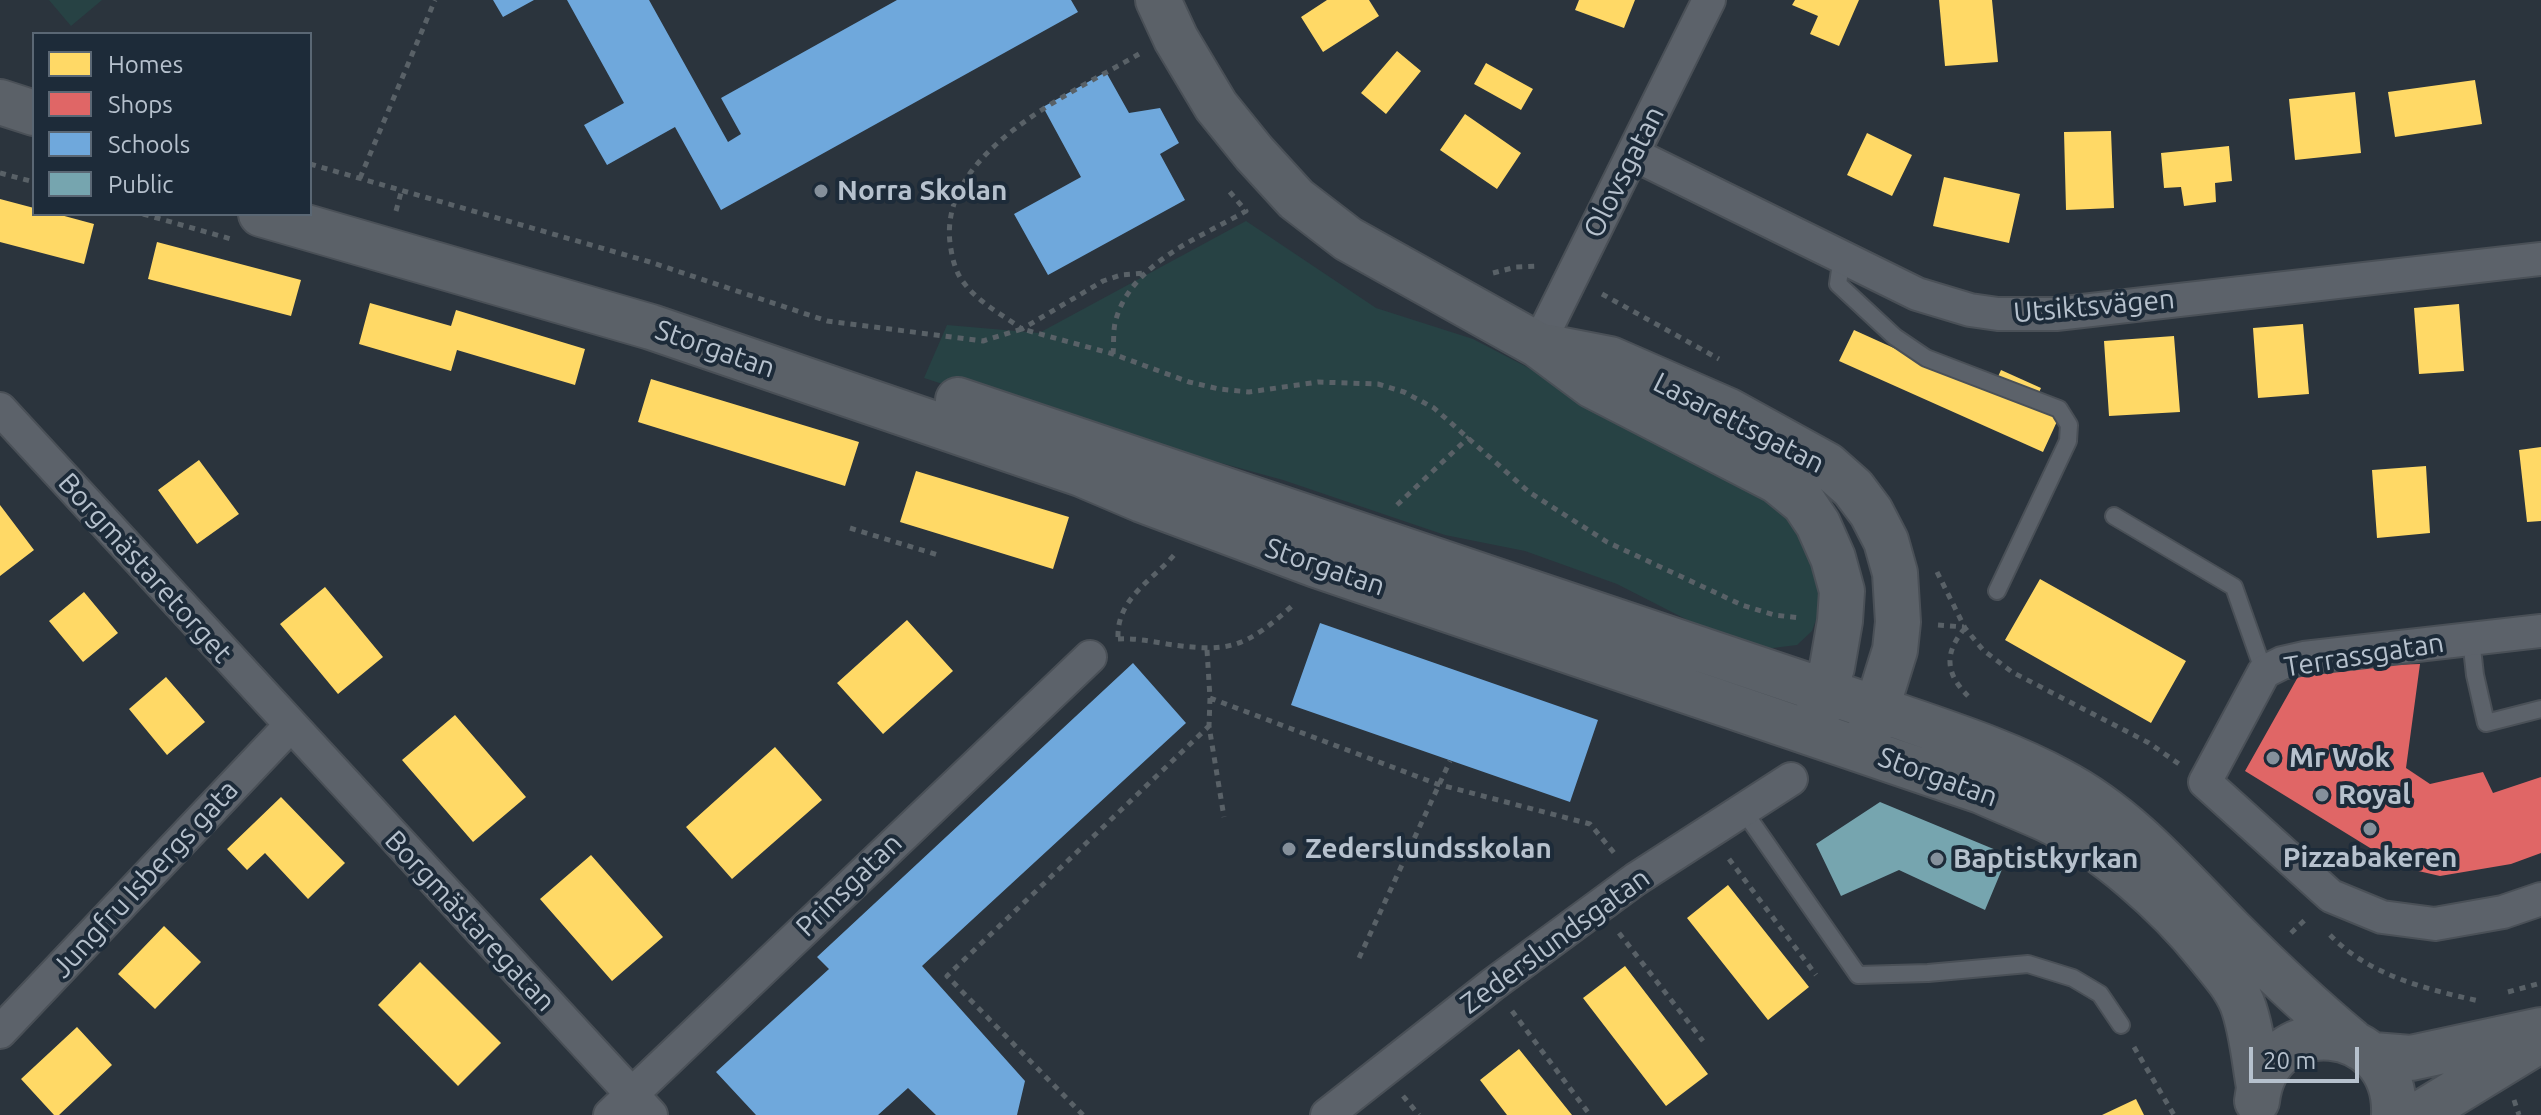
<!DOCTYPE html>
<html>
<head>
<meta charset="utf-8">
<style>
  body { margin:0 }
  #map { position:relative; width:2541px; height:1115px; overflow:hidden; background:#2b343d; font-family:Ubuntu,sans-serif }
  canvas { display:block }
  .legend { position:absolute; left:32px; top:32px; width:280px; height:184px; box-sizing:border-box; background:#1d2b39; border:2px solid #5a6774; margin:0; padding:10px 14px; list-style:none; font-size:24px; color:#b6c1cd }
  .legend li { display:flex; align-items:center; gap:16px; height:40px }
  .legend b { width:40px; border:2px solid #5a6774 }
  .scale { position:absolute; left:2249px; top:1047px; width:110px; height:36px; box-sizing:border-box; border:4px solid #b6c1cd; border-top:0; padding-left:10px; font-size:24px; line-height:28px; white-space:nowrap; color:#b6c1cd; -webkit-text-stroke:6px #1d2b39; paint-order:stroke }
</style>
</head>
<body>
<div id="map">
<canvas width="2541" height="1115"></canvas>
<ul class="legend">
<li><b style="height:22px;background:#ffd966"></b>Homes</li>
<li><b style="height:22px;background:#e06666"></b>Shops</li>
<li><b style="height:22px;background:#6fa8dc"></b>Schools</li>
<li><b style="height:22px;background:#76a5af"></b>Public</li>
</ul>
<div class="scale">20 m</div>
</div>
<script>
const ctx = document.querySelector('canvas').getContext('2d');
ctx.lineJoin = 'round';
function fillPath(path, color) {
  ctx.fillStyle = color;
  ctx.fill(path, 'evenodd');
}
function stroke(path, color, width, dash) {
  ctx.strokeStyle = color;
  ctx.lineWidth = width;
  ctx.lineCap = dash ? 'butt' : 'round';
  ctx.setLineDash(dash || []);
  ctx.stroke(path);
}
function write(font, color, halo, rows, align = 'center') {
  ctx.font = font + ' Ubuntu,sans-serif';
  ctx.lineWidth = 8;
  ctx.setLineDash([]);
  ctx.textBaseline = 'middle';
  ctx.strokeStyle = halo;
  ctx.fillStyle = color;
  for (const [text, x, y, turn = 0] of rows) {
    ctx.save();
    ctx.translate(x, y);
    ctx.rotate((+turn || 0) * Math.PI / 180);
    ctx.textAlign = isNaN(turn) ? turn : align;
    if (halo) ctx.strokeText(text, 0, 0);
    ctx.fillText(text, 0, 0);
    ctx.restore();
  }
}
fillPath(new Path2D(`
  M49 0H102L71 26Z
  M1246 221 1376 308 1473 339 1725 470 1784 509 1812 547 1822 603 1812 631 1797 645 1765 649 1711 632 1617 584 1525 551 1445 535 1283 480 1170 449 1113 439 924 378 947 325 1039 333Z`), '#274244');
fillPath(new Path2D(`
  M1327 0H1369L1379 16 1323 52 1301 17Z
  M1579 0H1635L1624 28 1575 10Z
  M1795 0H1859L1839 46 1810 34 1818 16 1792 5Z
  M1939 0H1992L1998 62 1945 66Z
  M1397 51 1421 71 1386 114 1361 93Z
  M1486 63 1533 89 1521 110 1474 84Z
  M2475 80 2482 124 2395 137 2388 92Z
  M2355 92 2361 153 2295 160 2289 99Z
  M1465 114 1521 153 1497 189 1440 150Z
  M2111 131 2114 208 2066 210 2064 132Z
  M1867 133 1912 155 1892 196 1847 175Z
  M2229 146 2232 181 2215 183 2216 202 2184 206 2181 187 2164 188 2161 153Z
  M1944 177 2020 194 2009 243 1933 226Z
  M0 199 34 208V214H57L94 224 84 264 0 242Z
  M157 242 301 280 291 316 148 279Z
  M370 303 451 326 456 310 585 349 575 385 457 350 451 371 359 344Z
  M2459 304 2464 371 2419 374 2414 308Z
  M2303 324 2309 394 2258 398 2253 328Z
  M1854 330 1991 392 2001 370 2041 388 2033 406 2059 417 2043 452 1839 361Z
  M2174 336 2180 412 2109 416 2104 341Z
  M651 379 859 442 845 486 638 422Z
  M2541 447V521L2527 522 2519 450Z
  M199 460 239 514 197 544 158 490Z
  M2426 466 2430 533 2377 538 2372 470Z
  M916 471 1069 517 1053 569 900 522Z
  M0 505 34 550 0 576Z
  M2040 579 2186 661 2151 723 2005 640Z
  M325 587 383 657 338 694 280 624Z
  M84 592 118 633 83 662 49 621Z
  M907 620 953 671 883 734 837 683Z
  M166 677 205 722 167 755 129 709Z
  M455 715 526 797 473 842 402 760Z
  M775 747 822 800 732 879 686 827Z
  M281 797 345 863 308 899 265 853 247 870 227 849Z
  M591 855 663 937 612 981 540 899Z
  M1728 885 1809 987 1768 1020 1687 918Z
  M164 926 201 962 155 1009 118 974Z
  M420 962 501 1043 458 1086 378 1005Z
  M1625 966 1708 1074 1666 1106 1583 998Z
  M77 1027 112 1065 59 1115H54L21 1079Z
  M1519 1049 1572 1115H1507L1480 1080Z
  M2136 1099 2144 1115H2102Z`), '#ffd966');
fillPath(new Path2D(`
  M2420 664 2406 768 2430 784 2483 772 2493 793 2541 777V853L2511 864 2440 876 2401 867 2245 771 2303 668Z`), '#e06666');
fillPath(new Path2D(`
  M493 0H534L503 17Z
  M567 0H649L728 142 741 134 721 98 897 0H1071L1078 12 721 210 675 127 607 165 584 125 624 103Z
  M1106 72 1129 113 1160 108 1179 143 1160 154 1185 200 1048 275 1014 214 1081 177 1043 107Z
  M1320 623 1598 720 1570 802 1291 705Z
  M1133 663 1186 723 922 966 1025 1081 1017 1115H936L908 1088 878 1115H756L716 1072 829 969 817 957Z`), '#6fa8dc');
fillPath(new Path2D(`
  M1880 802 2008 855 1985 910 1899 870 1841 896 1816 844Z`), '#76a5af');
const lane = new Path2D(`
  M1842 256 1838 284 1895 337 1926 358 2059 409 2069 425 2068 441 1997 591
  M2114 516 2234 587 2264 672
  M2471 639 2475 675 2486 723 2541 709
  M1743 810 1858 975 1928 973 2028 964 2073 978 2100 994 2121 1025`);
const street = new Path2D(`
  M1633 154 1917 294 1970 310 1998 314H2056L2541 259
  M1538 345 1709 0
  M0 409 651 1115
  M2541 631 2304 658 2282 663 2264 672 2205 782 2331 896 2382 917 2435 924 2503 912 2541 899
  M0 1032 290 726
  M610 1115 1090 657
  M1327 1115 1492 985 1636 879 1791 779`);
const secondary = new Path2D(`
  M1158 0 1176 39 1216 106 1254 153 1296 199 1348 239 1538 345 1593 386 1777 481 1804 503 1818 524 1833 558 1842 591 1840 621 1832 667 1816 719
  M0 102 34 113
  M261 214 651 327 1081 474 1142 500 1316 565 1981 791C2003 801 2026 810 2048 820 2105 848 2168 904 2207 953 2220 969 2234 984 2242 1003 2252 1029 2254 1059 2259 1087
  M1548 347 1610 359 1729 411 1827 465 1853 488 1871 512 1886 541 1895 573 1898 622 1895 650 1868 736
  M958 400 1878 709C1939 731 2003 750 2060 781 2127 816 2178 876 2230 929 2269 968 2309 1006 2351 1041
  M2373 1055 2411 1058 2541 1030
  M2257 1101C2267 1009 2398 1020 2394 1115
  M2418 1115 2539 1041`);
stroke(lane, '#4a5057', 20);
stroke(street, '#4a5057', 36);
stroke(secondary, '#4a5057', 48);
stroke(new Path2D(`
  M1139 54C1073 93 939 150 950 243 952 257 955 272 964 283 979 303 1003 315 1022 329L1103 281 1121 275 1146 273
  M310 164 650 262 827 321 983 341 1022 329 1113 354 1189 382 1219 389 1249 392 1318 382 1378 384 1404 392 1434 408 1529 492 1607 542 1742 605 1774 615 1801 618
  M0 173 34 182
  M360 178 435 0
  M396 211 402 189
  M143 214 231 239
  M1493 273 1516 267 1538 266
  M1602 294 1719 359
  M1113 354C1114 344 1113 333 1115 323 1129 264 1199 238 1246 211L1229 191
  M1397 505 1469 437
  M850 528 941 556
  M1937 572 1965 628 1983 650 2012 672 2149 743 2179 764
  M1938 625 1964 627
  M1965 628C1944 653 1945 673 1968 696
  M1118 637C1117 598 1153 580 1175 554
  M1118 639C1134 638 1150 641 1167 644 1229 653 1245 648 1292 606
  M1207 650 1210 698 1209 726 1224 817
  M1210 698 1437 784 1590 824 1615 854
  M1729 859 1816 975
  M1619 933 1703 1041
  M2291 933 2307 918
  M2330 935C2370 976 2426 989 2479 1001
  M1359 958 1450 761
  M2508 992 2541 983
  M1512 1011 1590 1115
  M2134 1047 2174 1115
  M1403 1096 1419 1115
  M2514 1100 2519 1115
  M1083 1115 947 976 1209 726`), '#596167', 5, [6, 6]);
stroke(lane, '#5c626a', 16);
stroke(street, '#5c626a', 32);
stroke(secondary, '#5b6168', 44);
for (const [x, y, r, color] of [
  [821,191,8,"#85909b"],
  [2273,758,8,"#85909b"],
  [2322,795,8,"#85909b"],
  [2370,829,8,"#85909b"],
  [1289,849,8,"#85909b"],
  [1937,859,8,"#85909b"]
]) {
  const dot = new Path2D();
  dot.arc(x, y, r, 0, 2 * Math.PI);
  ctx.fillStyle = color;
  ctx.fill(dot);
  stroke(dot, '#1d2b39', 3);
}
write('28px', '#b6c1cd', '#1d2b39', [
  ["Olovsgatan",1624,172,-63],
  ["Utsiktsvägen",2094,306,-5],
  ["Storgatan",715,349,19],
  ["Lasarettsgatan",1739,423,27],
  ["Storgatan",1325,567,19],
  ["Borgmästaretorget",145,568,48],
  ["Terrassgatan",2364,655,-9],
  ["Storgatan",1938,777,20],
  ["Jungfru Isbergs gata",145,879,-47],
  ["Prinsgatan",849,885,-44],
  ["Borgmästaregatan",470,921,47],
  ["Zederslundsgatan",1555,941,-36]
]);
write('bold 28px', '#b6c1cd', '#1d2b39', [
  ["Norra Skolan",837,191],
  ["Mr Wok",2289,758],
  ["Royal",2338,795],
  ["Zederslundsskolan",1305,849],
  ["Pizzabakeren",2370,858,"center"],
  ["Baptistkyrkan",1953,859]
], 'left');
</script>
</body>
</html>
